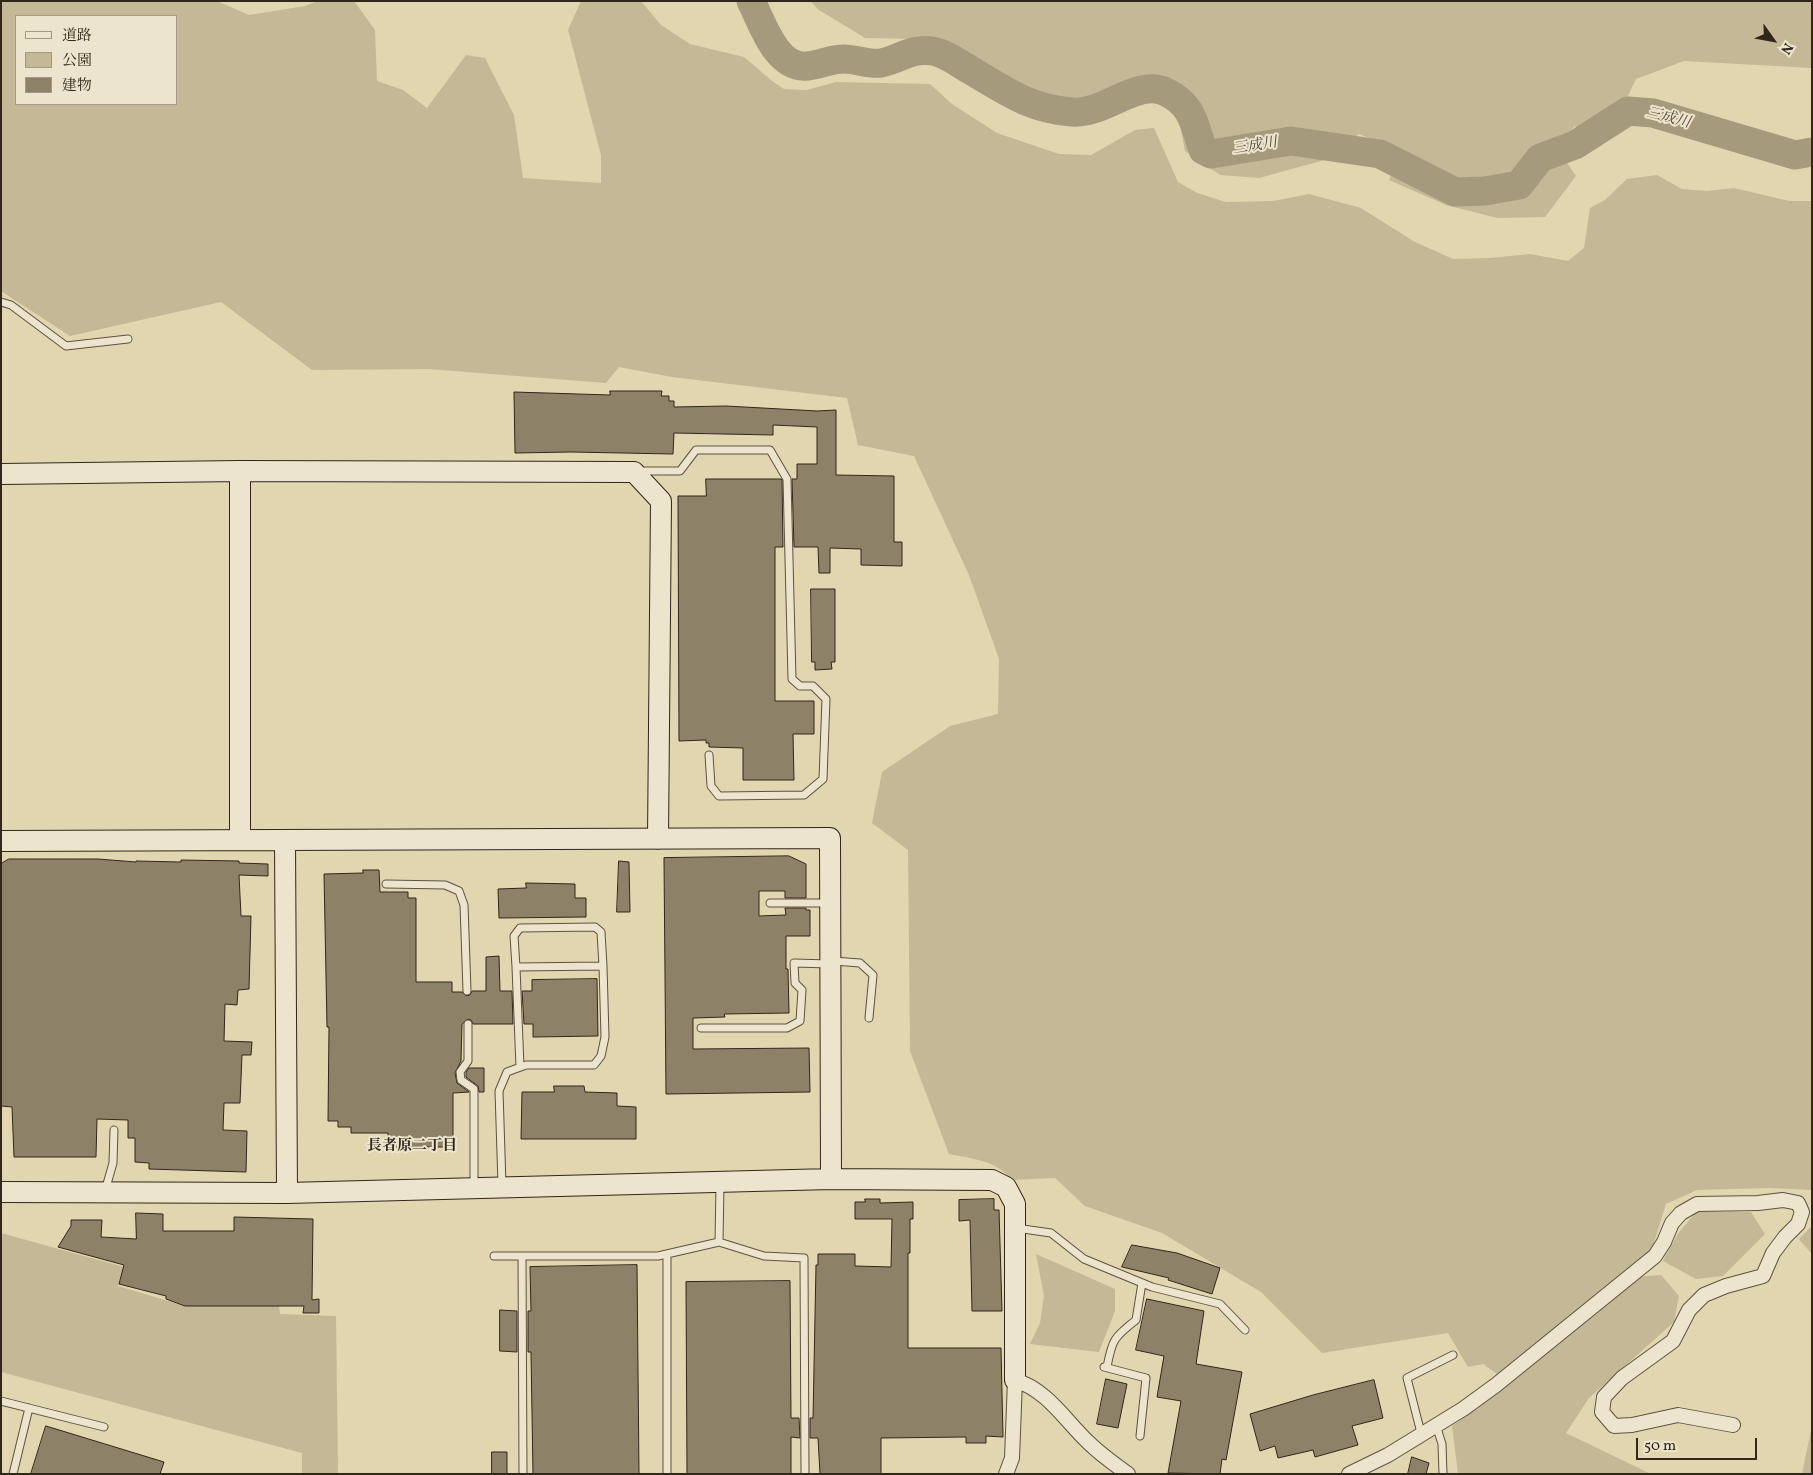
<!DOCTYPE html>
<html>
<head>
<meta charset="utf-8">
<style>
  body { margin:0 }
  #map { position:relative; width:1813px; height:1475px; overflow:hidden; background:#e2d6b0; font-family:Vollkorn,"Noto Serif JP",serif }
  canvas { display:block }
  .frame { position:absolute; inset:0; border:2px solid #31261a; pointer-events:none }
  .legend { position:absolute; left:15px; top:15px; width:162px; height:90px; box-sizing:border-box; background:#ece4cc; border:1px solid #a19885; margin:0; padding:6px 9px; list-style:none; font-size:15px; color:#31261a }
  .legend li { display:flex; align-items:center; gap:10px; height:25px }
  .legend b { width:25px; border:1px solid #a19885 }
  .north { position:absolute; left:1748px; top:15px; width:50px; height:50px; -webkit-text-stroke:4px #ece4cc; paint-order:stroke; rotate:122deg; font-size:14px; font-weight:700; line-height:20px; text-align:center; color:#31261a }
  .north::after { content:''; display:block; margin:auto; width:18px; height:22px; background:#31261a; clip-path:polygon(50% 0,100% 100%,50% 72%,0 100%) }
  .scale { position:absolute; left:1636px; top:1438px; width:121px; height:22px; box-sizing:border-box; border:2px solid #31261a; border-top:0; padding-left:6px; font-size:15px; line-height:18px; white-space:nowrap; color:#31261a; -webkit-text-stroke:4px #ece4cc; paint-order:stroke }
</style>
</head>
<body>
<div id="map">
<canvas width="1813" height="1475"></canvas>
<div class="frame"></div>
<ul class="legend">
<li><b style="height:6px;background:#ece4cc"></b>道路</li>
<li><b style="height:14px;background:#c4b896"></b>公園</li>
<li><b style="height:14px;background:#8d8268"></b>建物</li>
</ul>
<div class="north">N</div>
<div class="scale">50 m</div>
</div>
<script>
const ctx = document.querySelector('canvas').getContext('2d');
ctx.lineJoin = 'round';
function fillPath(path, color) {
  ctx.fillStyle = color;
  ctx.fill(path, 'evenodd');
}
function stroke(path, color, width, dash) {
  ctx.strokeStyle = color;
  ctx.lineWidth = width;
  ctx.lineCap = dash ? 'butt' : 'round';
  ctx.setLineDash(dash || []);
  ctx.stroke(path);
}
function write(font, color, halo, rows, align = 'center') {
  ctx.font = font + ' Vollkorn,"Noto Serif JP",serif';
  ctx.lineWidth = 4;
  ctx.setLineDash([]);
  ctx.textBaseline = 'middle';
  ctx.strokeStyle = halo;
  ctx.fillStyle = color;
  for (const [text, x, y, turn = 0] of rows) {
    ctx.save();
    ctx.translate(x, y);
    ctx.rotate((+turn || 0) * Math.PI / 180);
    ctx.textAlign = isNaN(turn) ? turn : align;
    if (halo) ctx.strokeText(text, 0, 0);
    ctx.fillText(text, 0, 0);
    ctx.restore();
  }
}
fillPath(new Path2D(`
  M7 1H217L249 15 305 6 318 1H354L375 30 377 81 403 90 427 108 466 55 485 58 514 115 523 178 601 183V155L568 30 581 1H641L661 25 690 44 744 57 772 81 784 89 807 90 836 82 930 84 952 104 997 133 1059 154 1091 155 1135 130 1154 128 1178 182 1197 193 1226 202 1273 201 1309 194 1361 208 1413 241 1453 259 1490 258 1530 254 1568 261 1584 248 1590 208 1605 200 1627 179 1657 175 1682 189 1707 191 1734 188 1789 201H1812V1190L1770 1188 1697 1190 1666 1204 1651 1252 1497 1374 1483 1364 1468 1367 1448 1333 1322 1353 1261 1292 1162 1233 1085 1206 1055 1178 1011 1180C997 1160 972 1159 949 1154L910 1051 908 850 872 823 882 772 950 726 998 714 999 659 969 575 914 456 858 445 847 398 672 377 619 367 606 383 428 369 312 370 221 302 70 336 1 291V3ZM16 16H176V104H16Z
  M810 1H1812V68L1684 61 1636 79 1618 116 1589 139 1575 126 1555 145 1576 176 1545 217 1497 218 1446 205 1389 180 1401 152 1359 134 1332 158 1259 178 1220 175 1185 151 1175 99 1151 91 1075 126 1043 118 993 95 941 51 915 39 865 38 819 10Z
  M1696 1212H1751L1765 1234 1723 1276 1696 1279 1663 1261 1677 1235Z
  M1812 1226V1254L1799 1239Z
  M1 1233 124 1267 118 1286 185 1306H279L280 1314 336 1316 338 1474H302V1453L1 1372Z
  M1036 1254 1115 1289V1311L1099 1352 1030 1344 1040 1323 1044 1296Z
  M1661 1275 1679 1296 1674 1322 1589 1398 1566 1433 1651 1474H1458L1452 1426 1487 1401 1634 1277Z
  M1812 1425V1474H1802Z`), '#c4b896');
stroke(new Path2D(`
  M751 1C762 22 776 69 807 66 819 65 831 59 844 59 856 59 870 65 881 63 901 59 910 48 932 51 946 53 959 64 972 71 1007 92 1031 109 1072 112 1104 115 1137 78 1166 92 1193 105 1194 124 1203 150L1211 154 1291 141 1380 154 1455 192 1485 191 1519 185 1540 158 1575 145 1628 111 1653 113 1795 155 1812 152`), '#a69a7d', 29);
const building = new Path2D(`
  M610 391H662L661 396H669V401H674V407L726 406 817 411 836 410V475L894 476V542H902V566L861 565V549L830 548V573H819L818 547H794L792 479H797V464H817V427L773 425V435L674 433 673 454 571 452 515 453 514 392 610 395Z
  M706 479H781L782 480 783 547H775V701H814V734H793L794 780H743V748L709 747V743H706V740L679 741 678 496H706Z
  M811 589H835V662H831L832 669 815 670V662H812Z
  M789 856 806 864V898H785V891H759V916L786 915 785 908H806V910H810V936H786V969H788L789 1013 724 1014 725 1017 693 1018V1049L809 1048 810 1092 666 1094 664 858Z
  M9 859H98L136 862V861L181 862V860L239 861V863L268 864V876L239 875 241 916H251L249 989 238 990 237 1005 225 1004 224 1041 252 1042 251 1055H242L240 1103H224L223 1130 247 1131 246 1172 149 1169V1163L135 1162V1138H128V1120L97 1119 96 1157H14L12 1107 1 1106V864Z
  M619 861 629 862 630 912H617Z
  M363 870H379L380 892H408V898H416V982H452V992H462L467 996 470 995 472 991H486V957L499 956 500 991H512L513 1024H473L471 1020 468 1019 462 1024 461 1061 455 1073 457 1083 469 1092 453 1093V1147H388V1133H351V1127H338V1121H328L329 1027H327L324 874 363 873Z
  M526 883 575 884V898H586V917L499 918 498 889 526 888Z
  M597 979 598 1036 533 1037V1024H524L522 991H532V980Z
  M469 1068H484V1092H479L478 1086 466 1077V1073Z
  M554 1086H584L585 1092 617 1093V1106L636 1107V1139H521L522 1092H554Z
  M865 1199H880V1203L913 1202V1219H910V1253H908V1348H1001L1003 1437 986 1436V1443H966V1437L881 1438V1474H820L818 1438H810V1418H813L816 1265H818V1254H855V1266L891 1267 892 1219H855V1202H865Z
  M994 1199V1210H999L1002 1311H972L970 1220 959 1221V1200Z
  M136 1213 163 1214V1231H234V1217L313 1219 312 1300 319 1299V1313H303L304 1306H185L166 1299V1296L119 1284 124 1265 58 1247 71 1226V1220H102L101 1237 136 1239Z
  M1132 1245 1177 1253 1220 1268 1212 1294 1168 1280 1169 1278 1122 1267Z
  M637 1265 639 1474H533L531 1352H528V1311H531L530 1267Z
  M790 1281 791 1418H799L800 1438 791 1437V1474H687L686 1282Z
  M1147 1299 1204 1311 1196 1364 1242 1372 1226 1460 1222 1459 1220 1474 1168 1473 1181 1401 1157 1397 1164 1356 1136 1350Z
  M500 1310 517 1311V1352L500 1351Z
  M1106 1379 1127 1384 1118 1428 1097 1424Z
  M1374 1380 1383 1418 1352 1426 1358 1445 1315 1457 1313 1450 1278 1458 1275 1446 1260 1451 1250 1414 1313 1395Z
  M46 1426 164 1462 160 1474H31Z
  M492 1452H507V1474H492Z
  M1412 1457 1429 1463 1426 1474H1408Z`);
fillPath(building, '#8d8268');
stroke(building, '#31261a', 1);
const lane = new Path2D(`
  M1 302 11 305 66 346 128 339
  M639 471H680L696 450H770L787 479 792 679 800 686H813L826 699 823 779 804 795 719 796 711 786 709 755
  M386 884 445 885 459 891 464 905 467 991
  M770 903H829
  M833 961 860 963 873 975 869 1018
  M516 967 514 936 520 928 595 927 601 932 603 966
  M468 1024V1061L460 1072 461 1080 474 1089V1185
  M701 1028H787L800 1021 802 990 795 983 794 963 830 964
  M502 1185 499 1091 507 1072 526 1065H594L601 1056 605 1037 603 966 516 967 520 1067
  M105 1191 113 1163 114 1130
  M1016 1228 1051 1233 1084 1259 1152 1287 1220 1304 1245 1330
  M719 1242 764 1256 804 1258 805 1474
  M667 1254V1474
  M494 1256H658L719 1242 720 1185
  M522 1256 523 1474
  M1104 1367 1146 1378 1140 1436
  M1107 1367C1112 1340 1114 1337 1136 1320L1142 1283
  M1 1401 104 1427
  M1436 1425 1442 1444 1443 1474
  M1421 1433 1407 1378 1453 1355
  M13 1474 29 1408`);
const street = new Path2D(`
  M1006 1474 1012 1458 1015 1380C1047 1390 1065 1420 1088 1442 1100 1454 1114 1464 1128 1474
  M1349 1474 1388 1455 1463 1409 1496 1385 1655 1256 1664 1242 1672 1223 1681 1213 1697 1204 1758 1203 1783 1200 1798 1203 1802 1212 1798 1224 1785 1237 1773 1253 1763 1276 1726 1286 1704 1295 1689 1310 1673 1341 1622 1378 1604 1397 1602 1412 1614 1426 1632 1425 1678 1415 1733 1425`);
const secondary = new Path2D(`
  M1 474 240 471 634 472 661 501 658 839
  M240 840V471
  M285 840 287 1193
  M1 841 830 838 831 1179
  M1 1192 287 1193 831 1179 992 1180 1006 1187 1015 1204V1380`);
stroke(lane, '#5d5240', 9);
stroke(street, '#5d5240', 16);
stroke(secondary, '#31261a', 22);
stroke(lane, '#ece4cc', 7);
stroke(street, '#ece4cc', 14);
stroke(secondary, '#ece4cc', 20);
write('italic 15px', '#544938', '#ece4cc', [
  ["三成川",1668,119,14],
  ["三成川",1255,147,-9]
]);
write('bold 15px', '#31261a', '#ece4cc', [
  ["長者原二丁目",412,1147]
]);
</script>
</body>
</html>
